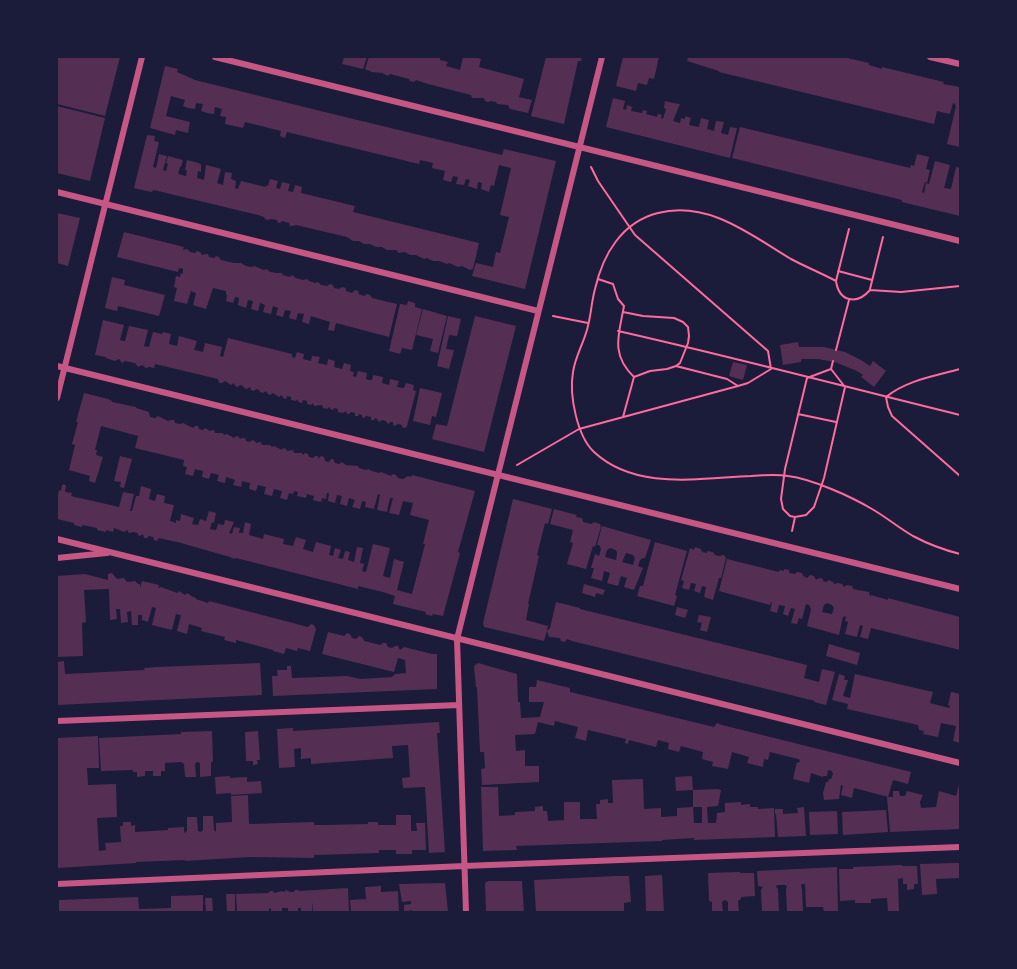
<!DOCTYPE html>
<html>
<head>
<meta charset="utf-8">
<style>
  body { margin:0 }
  #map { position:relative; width:1017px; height:969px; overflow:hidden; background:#1b1b3a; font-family:"PT Sans",sans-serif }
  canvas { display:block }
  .frame { position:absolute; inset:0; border:58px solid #1b1b3a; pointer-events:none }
</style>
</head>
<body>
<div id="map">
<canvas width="1017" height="969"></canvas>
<div class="frame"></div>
</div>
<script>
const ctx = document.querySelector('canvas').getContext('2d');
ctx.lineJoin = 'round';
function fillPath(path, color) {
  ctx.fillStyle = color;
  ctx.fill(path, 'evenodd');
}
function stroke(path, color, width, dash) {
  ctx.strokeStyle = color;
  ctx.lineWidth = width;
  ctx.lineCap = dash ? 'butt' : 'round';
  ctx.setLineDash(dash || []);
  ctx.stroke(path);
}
fillPath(new Path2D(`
  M57 57H120L105 116 57 104Z
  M344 57H367L363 69 342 64Z
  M369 57H440V60L448 62 446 66 460 70 463 57H475L481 59 479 67 524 79 519 97 532 100 528 113 510 109 508 105 497 104 496 102 491 101 488 102 485 101 484 98H472L471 95 428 84 416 80 414 82 410 81 409 79 390 74 388 76 382 73 372 72 365 69Z
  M546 57H582L581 61H578L564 124 531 116Z
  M623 57H659L654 79 649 78 647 85 638 83 636 91 616 86Z
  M688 57H843L869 63V65L882 69V67L944 82 943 84 960 87V147L947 144 956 106 955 104 953 103 950 114 937 111 934 124 719 72V71L687 61Z
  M165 66 178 69 177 72 195 80 337 115 502 155 504 149 556 161 525 289 472 276 476 263 493 267 496 252 500 253 509 217 500 215 511 168 499 165 494 186 491 185 489 192 481 189 482 183 478 182 477 189 468 186 470 180 466 179 464 185 456 184 458 177 453 176 451 182 443 180 445 171 432 168 433 163 420 160 419 164 287 132 285 138 280 136 281 131 245 122 243 128 225 124 226 117 220 116 222 109 215 107 214 114 207 113 201 111 203 104 196 103 195 109 188 108 183 106 185 100 171 96 166 116 190 122 188 133 176 130 175 135 150 128Z
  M613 98 625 101 623 109 626 110 627 105 632 107 631 111 642 113 643 110 647 111 646 114 657 117 658 114 662 115 661 118 663 119 666 109 664 108 665 101 673 103 680 104 673 121 680 123 681 118 685 119V116L691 118 689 125 699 127 701 118 709 120 707 129 714 131 716 121 724 122 721 133 728 135 730 127 737 128 730 158 606 127Z
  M57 106 105 118 90 181 57 173Z
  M740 127 910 168 911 165 914 166 917 154 929 157 926 169 930 170 927 183 925 182 922 192 924 193 926 183 929 184 935 161 950 165 944 188 951 189 956 167 960 168V216L902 202V200L732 158Z
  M147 135 155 136 154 141 159 142 153 167 156 168 159 154 167 156 163 170 166 171 168 164 166 163 168 156 183 160 181 167H180L178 174 186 176 187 170H185L187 160 195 162 201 164V172L198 171 197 178 204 180 206 165 214 167 221 169 217 183 223 185 225 172 232 173 231 179 236 181 235 188 238 189 241 181 266 187V185L268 186 270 179 278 181 276 188 280 189 282 182 290 184 288 191 293 192 295 185 302 187 301 193 355 206 353 212 479 243 473 269 470 270 462 266 458 267 449 263 447 264 439 261H433L427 258 424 259 416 255H410L405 252 399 253 396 250H387L382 247H376L370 244H364L359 241H353L347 237 296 225 293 226H290L289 223 282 221 280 223H278L277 220 271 219 268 220 265 219 264 217 258 215 154 190 151 192 134 188Z
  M57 213 80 218 68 266 57 263Z
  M124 232 184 247 183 250 187 249 190 252 195 253 197 251 200 252 202 255 206 254H208L209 257 214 258 216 256 219 257 221 260 234 263H241L246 266 252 267 254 266 264 270 267 269 270 272 277 273H282L283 275 290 277 292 275 296 278 303 280 307 279 309 281 315 283 318 282 321 285 327 286 330 284 333 285 334 288 339 289 342 287 346 288V291L352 293 355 290 358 291 359 294 364 296 367 294 370 295 372 298 397 304 389 337 336 323 334 331 328 330 330 322 311 316 309 324 302 322 304 314 298 313 296 320 289 318 291 311 285 310 283 317 276 315 278 308 273 306 271 314 263 312 265 305 260 303 258 311 251 309 253 301 248 300 246 308 238 305 239 298 235 297 233 303 226 301 227 295 226 294V291L213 288 206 309 193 305 196 293 193 292 191 291 187 304 174 301 177 288 174 287 176 276 180 277 181 273 183 274V269L179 268 178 272 117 257Z
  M112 277 125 280 124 285 165 295 159 316 118 306 117 311 105 308Z
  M408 301 415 303V307L422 309 412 350 402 348 400 354 389 351 400 304 407 305Z
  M423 309 447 316 438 353 430 351 433 339 416 335Z
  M448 316 461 319 457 336 449 335 446 349 454 350 449 369 437 366Z
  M475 316 516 326 484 452 432 439 436 424 447 426Z
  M103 320 124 325 120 340 123 341H125L129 326 148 330 144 346 149 347 153 332 162 334 163 332 171 334 169 344 177 346 179 336 197 341 194 350 199 351 203 352 205 343 222 347 220 356 223 357 228 338 292 354V357L295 358 297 352 304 354 303 359 311 361 312 356 320 357 318 363 327 365 328 359 335 361 334 367 342 369 344 363 351 365 350 371 354 372 353 376 356 377 358 371 367 373 366 379 369 380H372L373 375 383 377 382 383 389 385 390 379 399 381 397 387 404 388 406 383 414 385 413 390 416 391 407 426 405 428 402 427V425L398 424 395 426 393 425V422H390L389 424 387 423 386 421 382 420 380 422 378 421 377 419 375 418 374 420H371V417L366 416 364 418 362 417V415L359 414 358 416H355V413L351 412 349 414H347L346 411 343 413 338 412V409L334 408 333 410 330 409 329 407 327 409 323 408 322 405 314 406 313 403 311 405 307 404V401L303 400 302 403 298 402V399L296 401 291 400V397L287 396 286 399 283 398 282 395 279 397 273 393 270 395 268 394 266 391 263 393 260 392 259 390 256 389 254 391 251 390 250 387 247 389 244 388 243 386 240 385 238 387 235 386 234 383 231 385 225 381 222 383H219L218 379 155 364 154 368 149 367 146 368 142 365 138 367 135 363 125 361 122 363 119 359 115 361 106 358V357L95 355Z
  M798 342 799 347H824L845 352 861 360 870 366 873 361 886 371 874 387 861 377 863 375 857 371 835 362 818 359H801V362L783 365 780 345Z
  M733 362 747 365 743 380 729 376Z
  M420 388 442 393 436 417 432 416 430 425 413 421Z
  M84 393 108 399 112 401V402L136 407V408L149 412 150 417 155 418 158 416 168 421 171 420H174L175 423 180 424 183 423 193 428 195 426H198L199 429 203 430 205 428 207 429 209 431 214 430 215 433H223L224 435 227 434 234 438 236 436 239 437 240 439 242 438H245L246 441 250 442 252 440 255 441 256 443 261 442 262 445H270L272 447 274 446 282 450 283 448 286 449 287 451 293 450 294 453H302L303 455 305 453 308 454 309 457 313 458 315 456H318V459L321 456 324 457 325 461 329 462 331 459H333L335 463 339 464 342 462 346 465 358 466 359 468 366 470 368 469 372 471 379 473 381 472 391 476 393 474 396 475 398 478 403 479 408 476 411 477 412 475 475 491 458 552 460 553 443 616 433 614 432 616 425 614 426 612 393 604 395 596 383 592 358 586V589L236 558 234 559 230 557 181 543 159 538 157 541 154 540 153 537 149 536 147 538H144L143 534 140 536 138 535V533L133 532 129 533 127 530 124 532 114 528 113 532 106 530V532L97 530V528L82 525V527L74 525V523L57 519V501L59 490 61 491 62 485 64 484 66 486 65 492 72 493 71 496 119 507 123 492 134 494 130 511H132L136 496H139L141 486 151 489 149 499 155 501 157 494 165 496 164 503 174 505 170 521 176 523V520L180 521 181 514 194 518 192 524 198 525 200 519 206 521 209 511 216 513 214 523 212 522 210 529 216 530 218 524 224 525 225 520 234 522 229 533 232 534 234 527 240 528 239 533H243L245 522 251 524 249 535 263 539 264 534 284 539 283 544 293 546 296 537 306 540 303 549 313 552 316 542 331 546 329 555 333 556 335 548 341 550 338 558 343 559 345 551 350 552 348 560 354 562 357 547 363 548 360 563 364 564 362 571 366 572 373 544 390 548 383 576 390 578 394 559 404 562 397 590 412 594 425 544H423L429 520 410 515 413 503 403 501 399 515 389 513 393 498H390L387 512 377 510 380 495 378 494 374 509 365 507 366 502 362 501 360 509 352 507 355 500 349 498 347 506 340 504 342 496 337 495 335 503 328 501 329 493H327L326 499 322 498 321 502 313 500 314 496 307 494 306 498 297 496 298 492 294 491 293 494 289 493 287 500 280 498 282 491 274 489 272 496 264 494 266 487 258 485 256 491 249 489 250 483 242 481 241 487 233 485 235 480 226 477 225 483 217 481 219 475 211 473 209 479 202 477 203 471 195 469 193 476 185 474 187 467 183 466 184 460 135 448 138 436 101 426 95 450H97L96 455 103 457 95 483 89 481 90 476 69 470 75 445 72 444 78 422H76Z
  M120 456 132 459 124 488 120 487 121 482 114 481Z
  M513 499 552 509 548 524 545 523 537 555 539 556 528 604H529L526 620 548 626 547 631 550 628 556 602 580 608V609L807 665 804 678 819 682 822 669 835 672 826 705 814 702 815 701 572 641 567 639 565 642 561 641 560 638 549 637 547 631 544 641 484 627 483 623Z
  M554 509 577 515 576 517 582 518 583 522 591 524 594 522 600 524 601 527 595 547 593 546 586 569 567 564 573 543 570 542 573 530 550 524Z
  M602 526 651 540 645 558H643L640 560 638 566 643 568 634 590 624 587 627 578 621 576 618 586 607 583 610 573 604 571 602 581 591 578 594 568H591L595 554 599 556 601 549 599 545H597ZM610 548 616 550 617 553 616 560 605 557 607 550ZM626 553 633 555 635 558 633 565 622 562Z
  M655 542 687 551 675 595 677 596 674 606 637 596 640 586H643Z
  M695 547 701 549 702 552 707 553V551L713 552 715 555 719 556 724 555 726 558 721 578H719L713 600 704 597 706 587 702 586 700 593 694 591 696 584 691 583 689 590 682 588 684 581 681 580 690 548 694 550Z
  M727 559 779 572V570L784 571V569L789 570V573L795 574 797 572 802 573 803 576 807 578 810 575 814 576 816 580 819 578 823 579V581L826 582 829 580 833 582 834 584 838 583 842 584 844 587 847 585 852 586 853 589 869 592 870 597 871 595 888 600V598L960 617V650L871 628 868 639 860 637 863 626 860 625 857 637 845 634 848 622 845 621 846 616 843 617 839 635 807 626 811 609 809 605 806 604 802 619 799 618 797 624 791 623 795 609 791 608 788 616 783 614 785 606 779 605 777 613 770 611 772 603 771 602 770 605 719 591ZM827 603 832 605 834 608 832 614 822 612 824 605Z
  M112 573 117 579 124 578 127 582 135 581 138 584H140V588L142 581 159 585 158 588 161 587 172 591 177 593 179 591 185 595 187 593 189 594 191 596 196 598V599L208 603 209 601 308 627 311 624 314 625 316 629 310 651 298 648 297 651 286 648 284 654 273 651V650L236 640V643L224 640 225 637 201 631 202 628 189 624 187 634 177 631 181 615 176 614 172 630 152 625 156 608 152 607 148 622 142 620V615H138V625H132L131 611 127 612 128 622 121 623 120 609H116L117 619 110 620 109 589 84 590 86 622 82 623 83 656 57 657V576L85 574 108 580V574Z
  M584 584 605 590 603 595 596 593 595 597 582 593Z
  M677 607 688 610 685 618 675 615Z
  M699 615 711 617 707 632 700 630 702 623 697 622Z
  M328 632 344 636 347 633 350 634 352 638 356 639 359 636 362 637 364 641 380 645 383 643H386L388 647 392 648 395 646H398L400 650 404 647 432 654H437V689L273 696 272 676H278L277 670H287V666H291L292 678 347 676 360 679 392 677 395 674 406 673 405 660 398 658 394 672 322 654Z
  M829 644 860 653 857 665 826 656Z
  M64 661 65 674 145 670 144 668 157 667 260 663 262 695 57 705V662Z
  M478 663 517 674 518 702H520L521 718 540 717 544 702H529V687H536L537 680 570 688V692L714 727 717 723 722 725 911 772 908 784 893 780 888 797 854 788 852 798 841 795 843 786 841 785 839 799 824 800 823 793 826 782H828L829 779H831L833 774 832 771 828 770 827 776H823V777L811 773 809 783 793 779 797 762 799 763 800 760 798 759 770 752 768 760 764 759 763 767 747 763 749 757 732 752 728 769 712 766 713 762 702 759 703 752 681 746 679 752 668 749 669 743 658 740 656 747 629 740 628 744 625 743 626 739 588 730 586 741 575 738 578 727 555 721 554 726 538 722 535 734 515 735 516 751 525 750V766H539V782L482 785 481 769 485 768 484 752H480L477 687H476L474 667 475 665Z
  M839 674 845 676 844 680H848L843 696 850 698 855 674 933 692 930 703 949 708 950 706 948 705 951 692 960 694V743L953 741 956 726 941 723 938 737 923 734 924 731 919 730 918 725 847 709 848 704 832 700Z
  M439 722 440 733H437L445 852 429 853 425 787 403 788 402 778 410 777 408 745 392 746 393 758 311 764V758L301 759V748L294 749 295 767 279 768 277 729 293 728V731Z
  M212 731 213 761 211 763V776L200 777V763L197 762 195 764 196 777H185L184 764 182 762 165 763V771H161V776H153V771H145V776L137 777V772H133V770L101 771 99 738 181 734V732Z
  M258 731 260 760H257L258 764 253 765V761H246L245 732Z
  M98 736 99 768H87L88 785 116 784 117 817 97 818 99 851 106 850 105 843 121 842 120 826H123V822H131V826L135 825V832L168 830V828L184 827V833L187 831V817H197L198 831 201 832 203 830V816H213L214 830 216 832V823L232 822 231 796 248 795 249 824 314 822V825H325L368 824V822H378V825H396V815H411V831H417L416 823H425L426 850H412V854H396V850H379V853L314 855V858L250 857 185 861V860L136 862V863L58 868 57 852V738Z
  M230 776V778L247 777V782L261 781 262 793 231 795V793L216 794 215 777Z
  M692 776 693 790 676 791 675 777Z
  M643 779 644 809 661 808V817L677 816V808L693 807 694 823H702V807H693V790L718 789 721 790 718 806 707 807 708 823H716L717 813 725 812V803L741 802V805L750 804V807H758V809L774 808 775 837 694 840V838L662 840V841L516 846 517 850 483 851 481 787H498L499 816 515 815V812L535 811V807L543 806V811H547L548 821 564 820V802H580V819H597L596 804H600V800L608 799V803H613L612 780Z
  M959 785 960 829 890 832 887 797H893V791H899L900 796H905L907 791 923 795 920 802 921 808 936 807 939 791 956 796Z
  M804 807 806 836 778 837 776 814H775V809H783V814L798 813 797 808Z
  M886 810 888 832 843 835 842 812Z
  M837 811 838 834 810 835 809 812Z
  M954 863H960V878L936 879 937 894 922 895 920 864Z
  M902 865V866H917L918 884H914V889L907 890V884H903V878L898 879 899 912H888L887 898 871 899V903H855V900L840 901 839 869H853V867Z
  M837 867 838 912H824L823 907H806L805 884H802L801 886 802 889 803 912H787L786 889 787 886 785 885H777L776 887 778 889 779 912H762L761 890 763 887 758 886 757 871Z
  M740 872V873H754L755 896 741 897V899L738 901 739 912H728V902L725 900 722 902 723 912H712V902L709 901 708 873Z
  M662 875 664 912H646L645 876Z
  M615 876H629L631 902 624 903V912H536L534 880Z
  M488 881H522L524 912H486L485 883Z
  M445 883 448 912H412V910L404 912V905L411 904V901L402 902 399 884Z
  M381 886V892L398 891 399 912H351L350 900 366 899 365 887Z
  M348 888 349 912H313L312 902V912H301V908H298V912H288V908H282V912H271V908L269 909V912H237L236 894 268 893 270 891H273L274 893 282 891 284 892 286 890 290 892H294L295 890H298L299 891Z
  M226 894H235V912H227Z
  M203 895V912H59V900L138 897 139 909 171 908V896Z
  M205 898H212L213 912H206Z`), '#542f53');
stroke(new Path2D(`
  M838 271 872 280
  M598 279 613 284 618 299 624 306C619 334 610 354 634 377L650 371 667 369 676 366 680 363 688 343 689 336 688 327 683 322 674 318 643 316 623 312
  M836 281 849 229
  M960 286 901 292 870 290C857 305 839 302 836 281 821 273 806 267 791 259 751 235 708 200 658 213 622 222 603 254 595 289 591 303 591 319 586 333 582 346 575 358 573 372 569 395 577 436 594 452 636 491 700 478 751 476 763 475 776 474 788 476 812 479 850 496 872 509 886 517 899 528 913 536 928 544 944 550 960 554
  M870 289 883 237
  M553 316 588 323
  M618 331C733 357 846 387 960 415
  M836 350 849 300
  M676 366 727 379 738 386
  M831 369 807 378 785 469 781 499 783 509 790 516 795 517 806 515 814 507 824 478 845 387 831 369 833 361
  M960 369C935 376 907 380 886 397L888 407 892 416 960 476
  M798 414 836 422
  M623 417 634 377
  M517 465 579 429 738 386 748 383 771 369 768 351 635 235 598 181 591 167
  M792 531 795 517`), '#ff6b9d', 2);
stroke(new Path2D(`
  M215 57 960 241
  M930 57 960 64
  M57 192 538 311
  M57 366 960 589
  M57 398 142 57
  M57 539 960 763
  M57 558 107 553
  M57 721 459 705
  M57 884 464 866 960 847
  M466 912 457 639 602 57`), '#c65784', 6);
</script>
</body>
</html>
